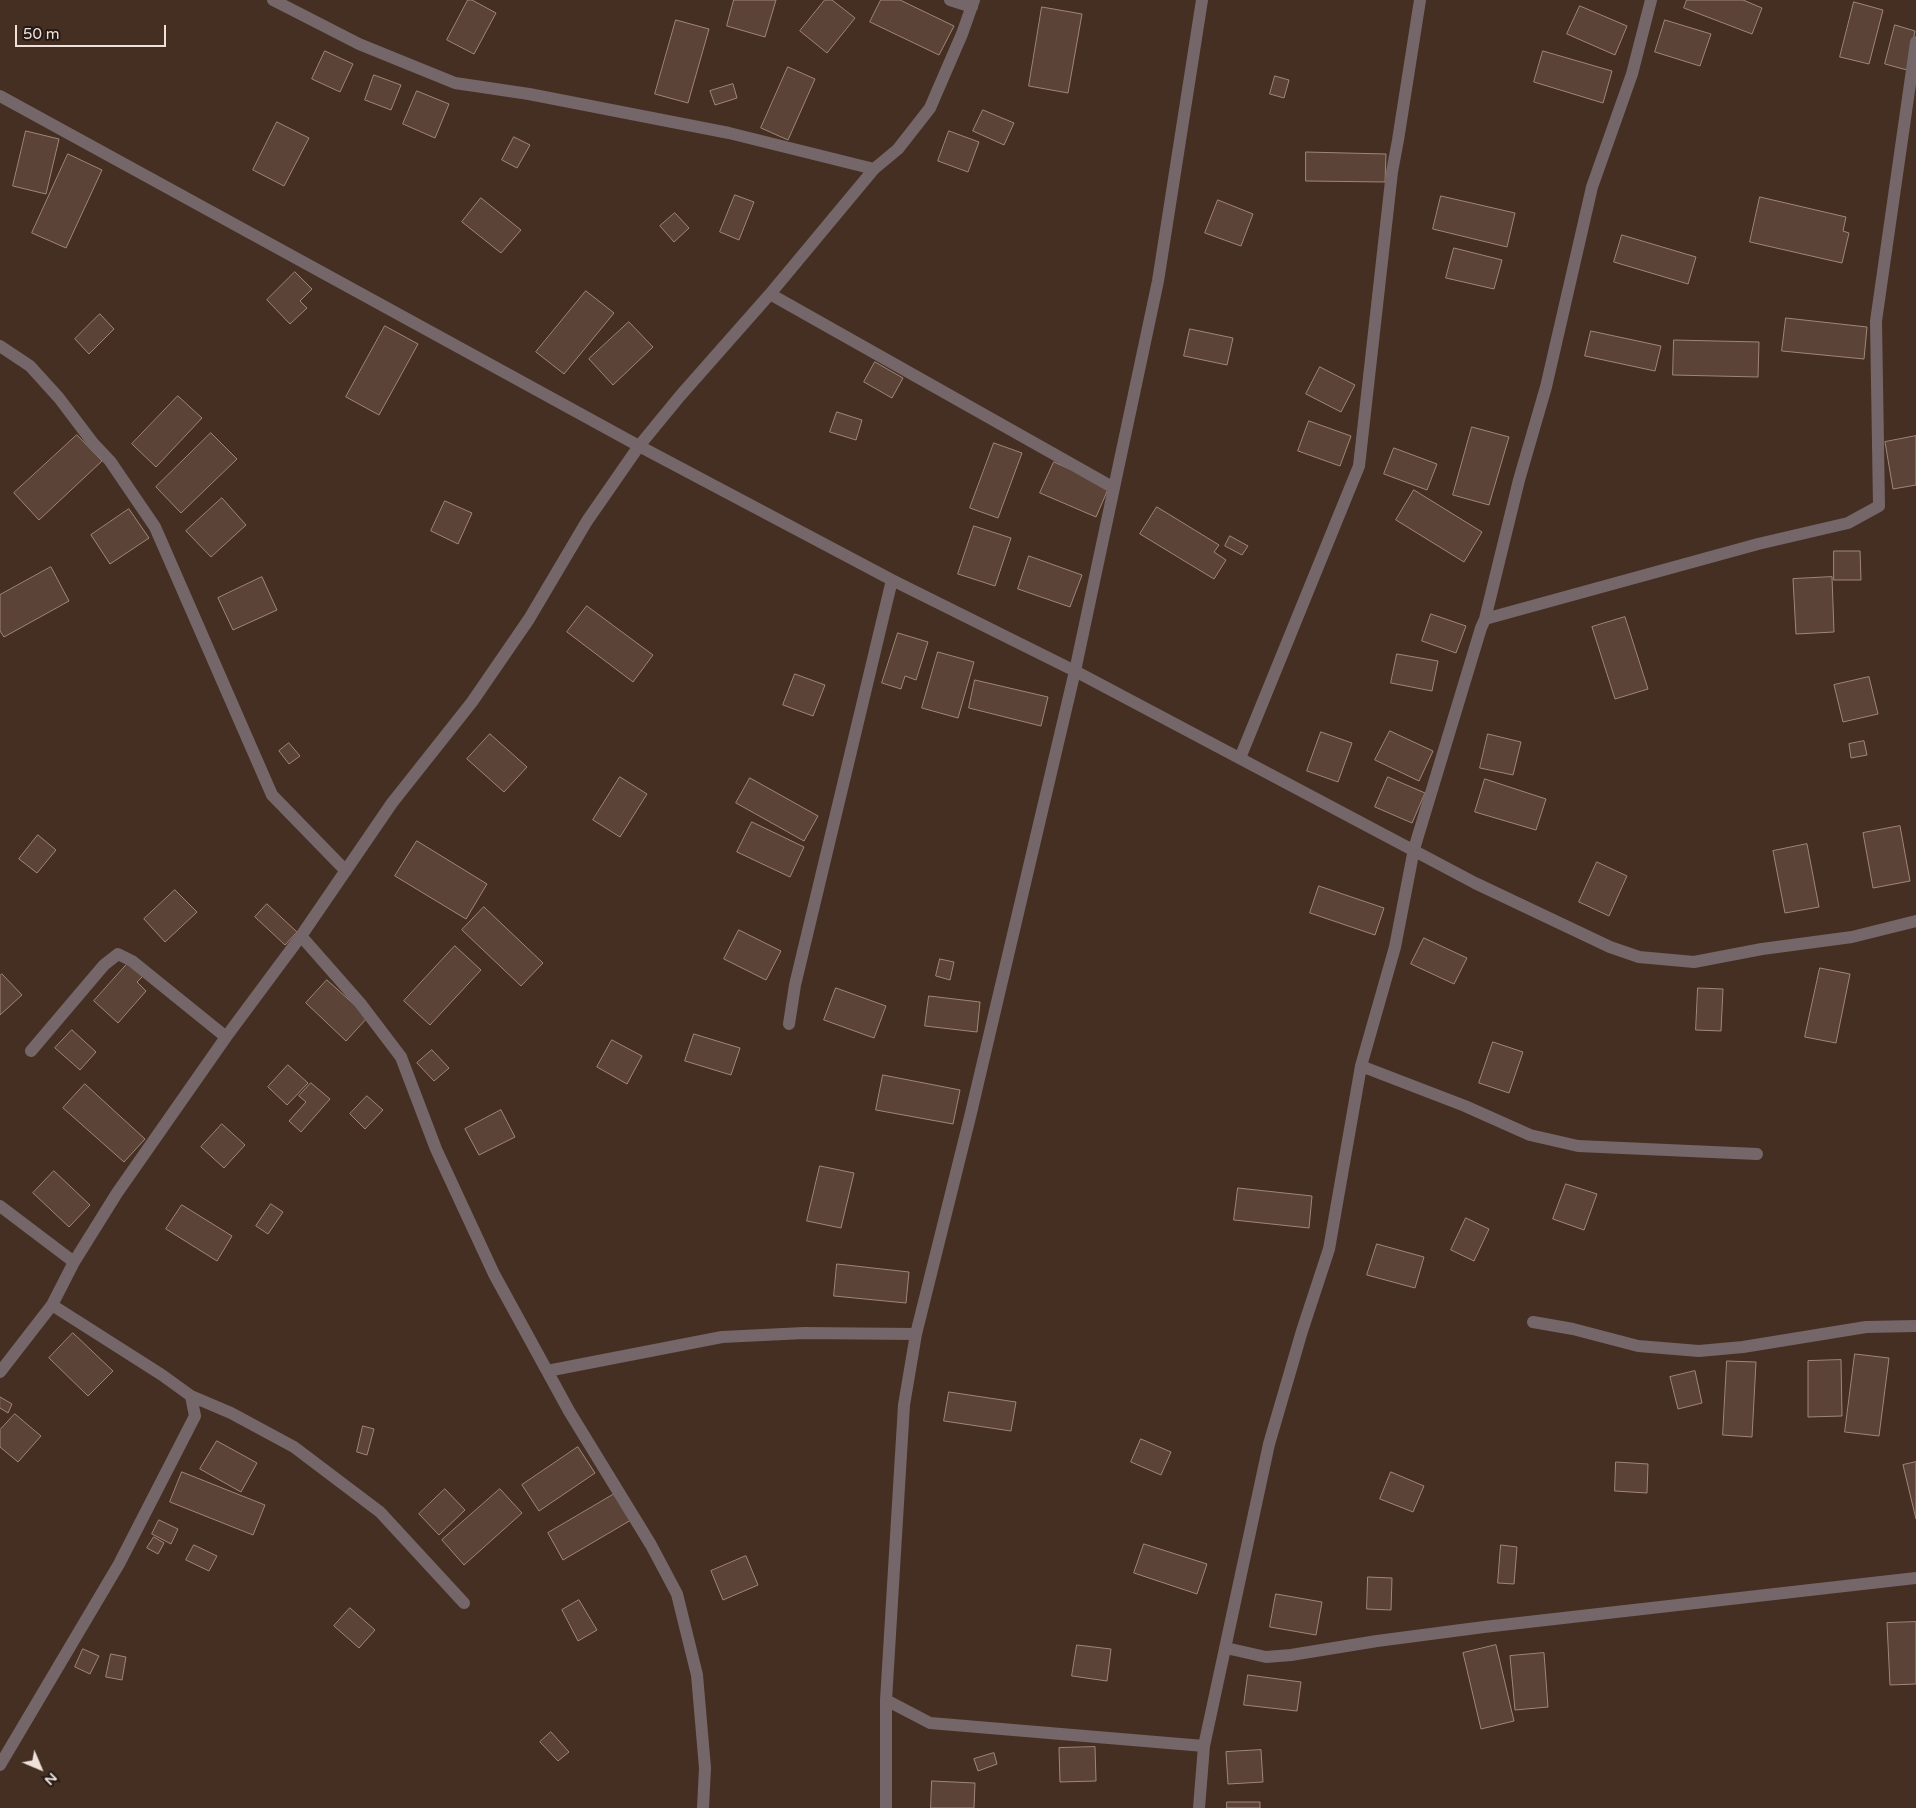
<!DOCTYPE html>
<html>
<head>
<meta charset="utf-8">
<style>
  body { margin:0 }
  #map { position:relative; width:1916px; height:1808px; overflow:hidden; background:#452f23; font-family:"Varela Round",sans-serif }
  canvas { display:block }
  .north { position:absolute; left:15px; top:1743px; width:50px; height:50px; -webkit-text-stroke:4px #241914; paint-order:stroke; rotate:135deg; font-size:14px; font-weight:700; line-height:20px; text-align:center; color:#efe0d9 }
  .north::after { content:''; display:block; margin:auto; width:18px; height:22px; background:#efe0d9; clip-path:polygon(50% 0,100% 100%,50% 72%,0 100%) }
  .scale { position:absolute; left:15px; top:25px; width:151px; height:22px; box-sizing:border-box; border:2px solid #efe0d9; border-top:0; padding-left:6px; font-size:15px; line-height:18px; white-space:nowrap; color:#efe0d9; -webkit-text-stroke:4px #241914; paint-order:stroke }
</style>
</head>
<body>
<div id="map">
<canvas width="1916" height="1808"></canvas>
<div class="north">N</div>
<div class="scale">50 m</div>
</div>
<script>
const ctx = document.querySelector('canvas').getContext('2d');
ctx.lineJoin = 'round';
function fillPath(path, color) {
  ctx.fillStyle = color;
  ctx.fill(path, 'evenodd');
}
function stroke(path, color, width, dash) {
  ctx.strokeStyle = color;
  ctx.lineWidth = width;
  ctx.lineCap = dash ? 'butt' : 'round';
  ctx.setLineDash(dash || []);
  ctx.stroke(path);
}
const building = new Path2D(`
  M468 0H472L496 13 474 54 447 40Z
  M734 0H776L765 37 727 26Z
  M825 0H832L855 18 827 53 800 31Z
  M881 0H900L954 26 939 55 870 22Z
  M1687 0H1743L1762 8 1752 34 1684 8Z
  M1854 2 1883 10 1869 64 1840 57Z
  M1580 6 1627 26 1615 55 1567 34Z
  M1042 7 1082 14 1068 93 1029 86Z
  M676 20 709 29 688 103 655 94Z
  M1665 20 1711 34 1700 66 1655 52Z
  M1895 25 1915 31 1907 70 1885 64Z
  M325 51 353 64 340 92 312 79Z
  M1543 51 1612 71 1603 103 1534 82Z
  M788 67 815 79 788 140 761 128Z
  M374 75 401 85 391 110 365 100Z
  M1275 76 1289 80 1284 98 1270 94Z
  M733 84 737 98 715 105 710 91Z
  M417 91 449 104 435 138 403 124Z
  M983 110 1014 123 1004 145 973 131Z
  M277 122 309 138 284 186 253 170Z
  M26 131 59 139 46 194 13 186Z
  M949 131 979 142 968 172 938 161Z
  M514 137 530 145 517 168 502 160Z
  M1306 152 1386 154 1385 182 1306 181Z
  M68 154 102 170 66 248 32 233Z
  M735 195 754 202 739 240 720 232Z
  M1441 196 1515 213 1507 247 1433 229Z
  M1760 197 1846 217 1843 231 1849 233 1842 263 1750 242Z
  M481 198 521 230 501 253 462 222Z
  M1218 200 1253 214 1241 246 1205 233Z
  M675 213 689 228 674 242 660 226Z
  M1622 235 1696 257 1688 284 1614 262Z
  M1454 248 1502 260 1494 289 1446 278Z
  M295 272 312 289 300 301 307 308 290 324 267 300Z
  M586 291 614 313 564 374 536 352Z
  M100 314 114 329 89 354 75 339Z
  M1786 318 1867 327 1864 359 1782 351Z
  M629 322 653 347 613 385 589 359Z
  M385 326 418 344 379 415 346 397Z
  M1190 329 1233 338 1227 365 1184 356Z
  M1591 331 1661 346 1655 371 1585 356Z
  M1674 340 1759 342 1758 377 1673 375Z
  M875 362 903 378 892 398 864 382Z
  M1320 367 1355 385 1341 412 1306 394Z
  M178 396 202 418 156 467 132 444Z
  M837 412 862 420 856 440 830 432Z
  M1309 421 1351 436 1340 466 1298 451Z
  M1472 427 1509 437 1489 505 1453 495Z
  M211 433 237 459 181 513 156 487Z
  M77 435 102 461 39 520 14 493Z
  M1916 436V485L1893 489 1885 442Z
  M994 443 1022 453 998 518 970 508Z
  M1394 448 1437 464 1427 490 1384 474Z
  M1054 462 1109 487 1096 517 1040 493Z
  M1414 490 1482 532 1464 562 1396 520Z
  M222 498 246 525 211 557 186 531Z
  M445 501 472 513 458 544 431 531Z
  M1157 507 1219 545 1214 552 1226 560 1214 579 1140 534Z
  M129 509 149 538 110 564 91 535Z
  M974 526 1011 538 995 586 958 574Z
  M1230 536 1248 546 1242 555 1225 546Z
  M1834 551H1860L1861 580H1834Z
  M1029 556 1082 575 1070 607 1018 589Z
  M51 567 69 601 4 637 0 631V595Z
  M262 577 277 610 233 630 218 598Z
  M1832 577 1834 632 1796 634 1793 579Z
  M587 606 653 655 633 682 567 632Z
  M1431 614 1466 626 1456 653 1422 641Z
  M1625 617 1648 689 1615 699 1592 627Z
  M898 633 928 642 916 680 905 676 901 689 882 683Z
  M938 652 974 662 958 718 922 708Z
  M1397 654 1438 661 1432 691 1391 683Z
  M795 674 825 685 813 716 783 705Z
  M1869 677 1878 714 1843 722 1834 685Z
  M975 680 1048 697 1041 726 969 708Z
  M1390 731 1433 751 1419 781 1375 760Z
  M1321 732 1352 743 1338 782 1307 771Z
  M490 734 527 767 504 792 467 759Z
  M1488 734 1521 742 1513 775 1480 768Z
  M1864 741 1867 755 1851 758 1849 744Z
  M289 743 300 756 289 764 279 751Z
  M620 777 647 794 620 837 593 820Z
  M1388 777 1425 793 1412 823 1375 807Z
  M750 778 818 816 804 841 736 803Z
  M1485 779 1546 799 1536 830 1475 812Z
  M752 822 804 847 790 877 737 852Z
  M1900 826 1910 881 1873 888 1863 833Z
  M38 835 56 850 37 873 19 859Z
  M417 841 487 884 466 919 395 876Z
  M1807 844 1819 907 1785 913 1773 851Z
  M1597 862 1627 876 1609 916 1579 902Z
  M1319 886 1384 908 1375 935 1310 913Z
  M175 890 197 912 165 942 144 919Z
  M267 904 297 932 285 945 255 917Z
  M484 907 543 963 521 986 462 930Z
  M739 930 781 951 766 980 724 959Z
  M1424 938 1467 958 1454 984 1411 964Z
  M455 946 481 970 430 1025 404 1001Z
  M940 959 954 962 950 980 936 976Z
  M129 962 144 975 137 982 146 991 118 1023 94 1001Z
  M1820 968 1850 974 1836 1043 1805 1037Z
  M2 974 22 995 0 1015V976Z
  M327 980 368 1017 346 1041 306 1003Z
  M836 988 886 1006 874 1038 824 1020Z
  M1698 988 1723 989 1721 1031 1696 1030Z
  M929 996 980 1002 977 1032 925 1026Z
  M72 1030 96 1052 80 1070 55 1048Z
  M694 1034 740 1048 731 1075 685 1061Z
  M612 1040 642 1056 627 1084 597 1067Z
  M1493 1042 1523 1052 1509 1093 1479 1083Z
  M432 1050 449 1068 434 1081 417 1063Z
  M288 1065 308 1083 287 1105 268 1087Z
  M883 1075 960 1090 953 1124 876 1110Z
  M311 1083 330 1099 301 1132 289 1121 306 1102 299 1096Z
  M85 1084 145 1139 124 1162 63 1108Z
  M367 1096 383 1110 365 1129 350 1114Z
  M501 1110 515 1137 479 1155 465 1129Z
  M222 1124 245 1145 224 1168 201 1147Z
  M820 1166 854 1173 841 1228 807 1221Z
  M54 1171 90 1205 69 1227 33 1193Z
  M1566 1184 1597 1194 1584 1230 1553 1219Z
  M1238 1188 1312 1196 1309 1228 1234 1220Z
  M271 1204 283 1212 268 1234 256 1226Z
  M182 1205 232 1236 217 1261 166 1229Z
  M1466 1218 1489 1229 1474 1261 1451 1250Z
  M1377 1244 1424 1257 1415 1288 1367 1275Z
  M837 1264 909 1272 906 1303 834 1296Z
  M73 1333 113 1371 88 1396 49 1358Z
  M1855 1354 1889 1358 1879 1436 1845 1432Z
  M1841 1360 1842 1416 1808 1417V1361Z
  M1727 1361 1756 1362 1752 1437 1723 1435Z
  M1695 1371 1702 1403 1678 1409 1670 1377Z
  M949 1392 1016 1402 1011 1431 944 1421Z
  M0 1397 12 1404 8 1413 0 1408Z
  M15 1414 41 1436 18 1462 0 1447V1430Z
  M363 1426 374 1429 367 1455 357 1452Z
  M1141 1439 1171 1452 1161 1475 1131 1462Z
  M217 1441 257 1463 241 1492 200 1469Z
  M578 1447 595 1473 539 1511 522 1485Z
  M1616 1462 1648 1464 1647 1493 1615 1491Z
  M1916 1462V1519L1903 1465Z
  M182 1472 265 1505 253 1535 170 1502Z
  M1391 1472 1424 1486 1413 1512 1380 1499Z
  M445 1489 465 1510 439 1535 419 1514Z
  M500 1489 522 1513 464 1565 442 1540Z
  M616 1493 631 1520 563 1560 548 1533Z
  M159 1520 178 1529 171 1544 152 1534Z
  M154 1537 164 1543 158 1554 147 1548Z
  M1144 1544 1207 1564 1197 1594 1134 1573Z
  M194 1545 217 1556 209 1571 186 1560Z
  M1501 1545 1517 1547 1514 1584 1498 1583Z
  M746 1556 758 1585 723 1600 711 1571Z
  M1368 1577 1392 1578 1391 1610 1367 1609Z
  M1276 1594 1322 1602 1316 1635 1270 1627Z
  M579 1600 597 1630 578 1641 562 1610Z
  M350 1608 375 1630 359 1648 334 1626Z
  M1916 1622V1684L1890 1685 1887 1623Z
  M1077 1645 1111 1649 1107 1681 1072 1676Z
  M1496 1645 1514 1721 1481 1729 1463 1653Z
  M83 1649 99 1656 90 1674 75 1667Z
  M1544 1653 1548 1707 1515 1710 1510 1656Z
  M111 1654 126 1657 122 1680 106 1677Z
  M1248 1675 1301 1682 1297 1711 1244 1705Z
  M551 1732 569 1752 558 1761 540 1742Z
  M1095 1747 1096 1781 1060 1782 1059 1748Z
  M1261 1750 1263 1782 1228 1784 1226 1752Z
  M994 1753 997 1764 978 1771 974 1759Z
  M932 1781 975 1783 974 1808H931Z
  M1227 1802H1260V1808H1227Z`);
fillPath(building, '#5b4337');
stroke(building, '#a08678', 1);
stroke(new Path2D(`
  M273 0 359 44 455 83 529 94 729 133 874 169
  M950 0 972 7
  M0 96 639 446 892 580 1075 671 1475 883 1610 947 1639 957 1694 962 1762 949 1852 937 1916 921
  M770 294 1114 488
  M0 346 30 366 59 398 93 443 110 461 155 527 272 795 346 871
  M1485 619 1758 544 1848 523 1879 506 1876 321 1916 42
  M1240 758 1359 466 1392 172 1398 140 1420 0
  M301 936 360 1003 401 1057 436 1149 494 1274 569 1411 651 1545 677 1594 697 1675 705 1768 703 1808
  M789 1024 795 985 892 580
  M31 1051 104 965 118 954 132 961 226 1037
  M1361 1066 1465 1106 1530 1135 1578 1146 1757 1154
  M0 1206 74 1262
  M1533 1322 1573 1329 1638 1346 1699 1351 1743 1347 1866 1327 1916 1326
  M547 1371 722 1337 804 1333 916 1334
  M0 1372 52 1305 74 1262 117 1193 226 1037 301 936 392 803 472 702 529 619 587 521 639 446 680 396 770 294 874 169 898 149 930 108 962 34 974 0
  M191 1396 231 1413 294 1447 380 1512 464 1603
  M1226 1648 1266 1657 1291 1655 1377 1641 1484 1627 1916 1578
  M886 1700 930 1723 1204 1746
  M0 1765 119 1564 195 1416 191 1396 162 1375 52 1305
  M886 1808V1700L904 1405 916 1334 970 1117 1075 671 1158 281 1202 0
  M1199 1808 1204 1746 1269 1444 1302 1331 1329 1249 1361 1066 1395 947 1414 849 1481 628 1485 619 1519 480 1546 387 1592 187 1632 74 1651 0`), '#746669', 12);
</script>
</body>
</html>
